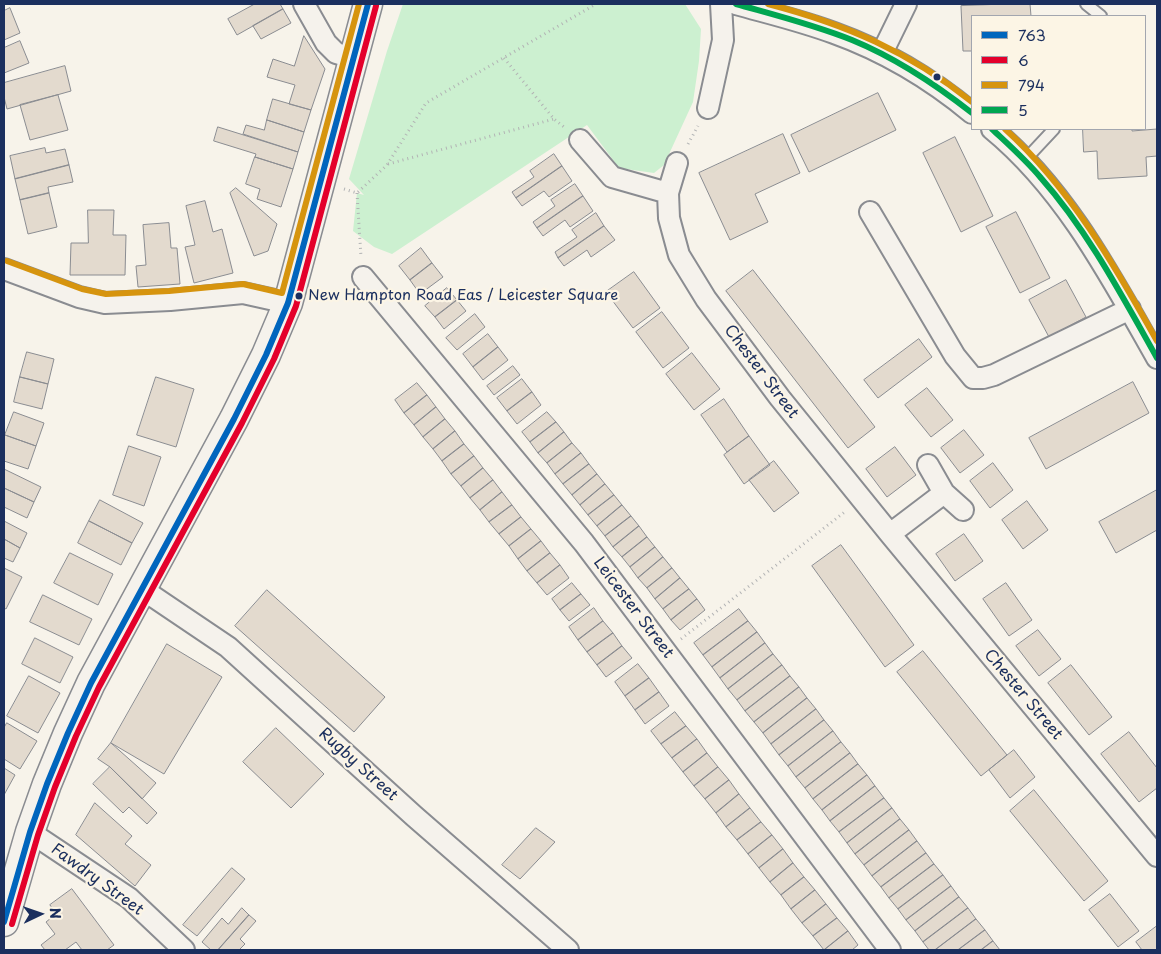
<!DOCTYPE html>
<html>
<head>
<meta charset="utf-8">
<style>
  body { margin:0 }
  #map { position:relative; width:1161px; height:954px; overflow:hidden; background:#f7f3ea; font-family:"Playpen Sans",sans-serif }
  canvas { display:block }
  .frame { position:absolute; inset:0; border:5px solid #1b2f5e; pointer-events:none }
  .legend { position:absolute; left:971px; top:15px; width:175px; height:115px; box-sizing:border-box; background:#fcf5e5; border:1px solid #a2a6af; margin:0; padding:6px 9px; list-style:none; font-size:15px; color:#1b2f5e }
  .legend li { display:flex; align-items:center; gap:10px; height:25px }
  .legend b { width:25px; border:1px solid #a2a6af }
  .north { position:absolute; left:15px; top:889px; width:50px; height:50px; -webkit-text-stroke:4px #fcf5e5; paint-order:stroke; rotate:87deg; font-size:14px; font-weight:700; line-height:20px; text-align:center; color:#1b2f5e }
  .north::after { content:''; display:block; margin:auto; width:18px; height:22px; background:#1b2f5e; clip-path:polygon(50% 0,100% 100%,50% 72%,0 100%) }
</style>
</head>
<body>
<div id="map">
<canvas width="1161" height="954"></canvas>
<div class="frame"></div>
<ul class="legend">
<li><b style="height:6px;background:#0065bd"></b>763</li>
<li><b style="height:6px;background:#e4002b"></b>6</li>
<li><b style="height:6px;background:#d6940e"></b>794</li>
<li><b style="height:6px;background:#00a651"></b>5</li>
</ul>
<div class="north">N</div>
</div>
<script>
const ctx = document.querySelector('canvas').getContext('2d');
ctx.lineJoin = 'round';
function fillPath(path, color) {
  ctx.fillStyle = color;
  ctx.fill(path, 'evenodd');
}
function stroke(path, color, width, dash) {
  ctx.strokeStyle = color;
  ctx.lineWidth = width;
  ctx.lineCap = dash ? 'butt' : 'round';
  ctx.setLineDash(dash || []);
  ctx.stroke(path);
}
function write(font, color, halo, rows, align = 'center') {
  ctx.font = font + ' "Playpen Sans",sans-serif';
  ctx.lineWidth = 4.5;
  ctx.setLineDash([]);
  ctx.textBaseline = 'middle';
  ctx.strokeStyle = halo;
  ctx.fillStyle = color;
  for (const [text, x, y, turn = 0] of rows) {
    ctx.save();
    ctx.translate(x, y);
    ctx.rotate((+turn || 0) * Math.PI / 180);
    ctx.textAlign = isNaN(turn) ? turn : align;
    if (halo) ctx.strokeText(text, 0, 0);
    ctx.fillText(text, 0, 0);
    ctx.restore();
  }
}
fillPath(new Path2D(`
  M403 4H685L701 29 699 61 693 102 664 165 654 173 619 168 587 125 392 254 374 247 353 231 357 193 364 195 349 179 387 51Z`), '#ccf0d0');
const building = new Path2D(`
  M255 4H280L283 9 237 35 228 19Z
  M1005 4H1030L1031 16H972V51H963L961 6Z
  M10 8 20 33 4 40V11Z
  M283 9 291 23 261 39 253 26Z
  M304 36 325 69 311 110 289 104 295 85 267 77 273 59 294 66Z
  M20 41 29 63 4 73V48Z
  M65 66 71 91 7 109 4 97V83Z
  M878 93 896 130 809 172 791 135Z
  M58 95 68 130 30 140 20 105Z
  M273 99 311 110 304 132 267 120Z
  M267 120 304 132 298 152 243 134 246 125 264 130Z
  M218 127 298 152 293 169 255 157 256 154 214 141Z
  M1083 129H1132V131L1157 129V156L1146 157 1147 176 1098 179 1097 151 1084 152Z
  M783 134 800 173 755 194 768 222 730 240 699 173Z
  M955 137 993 216 961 232 923 153Z
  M45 148 46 153 65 149 69 165 15 179 10 156Z
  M554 154 562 166 516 198 512 192 534 177 530 171Z
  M255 157 293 169 281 207 257 199 260 189 246 184Z
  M69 165 73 182 48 187 49 193 20 200 15 179Z
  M562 166 572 181 549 197 544 191 522 206 516 198Z
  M575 184 583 196 537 228 533 222 555 206 551 200Z
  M236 188 277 224 268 251 254 256 230 193Z
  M49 193 57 227 28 234 20 200Z
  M583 196 593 211 570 227 565 220 543 236 537 228Z
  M205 201 213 232 222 229 233 273 194 283 185 247 195 245 186 206Z
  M88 210H114L113 235H126L125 275H70L71 243H88Z
  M1016 212 1050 278 1020 293 986 227Z
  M596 213 604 226 558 258 555 252 577 237 572 230Z
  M169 223 171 248H177L180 284 138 287 136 266 146 265 143 225Z
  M604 226 615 240 591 257 587 250 564 266 558 258Z
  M421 248 432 263 410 280 399 266Z
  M432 263 443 277 420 294 410 280Z
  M753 270 875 427 848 448 726 291Z
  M634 272 660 308 633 328 606 292Z
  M1066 280 1086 317 1049 337 1029 300Z
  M447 288 457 300 435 317 425 306Z
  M457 300 466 311 444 329 435 317Z
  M662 312 689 348 663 368 636 332Z
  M475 314 485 327 457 350 446 338Z
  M488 334 498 347 473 367 463 354Z
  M919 339 932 357 878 398 864 380Z
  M498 347 508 360 483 380 473 367Z
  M27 352 54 359 48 384 20 377Z
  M692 353 720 389 694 410 666 374Z
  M513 366 520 375 494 395 487 386Z
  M20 377 48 384 42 409 14 402Z
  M156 377 194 389 176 447 137 435Z
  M522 379 532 392 507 411 497 398Z
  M1133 382 1149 413 1046 469 1029 438Z
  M417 383 427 395 404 413 395 400Z
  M927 388 953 420 931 437 905 405Z
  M532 392 541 405 517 424 507 411Z
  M427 395 436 407 414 425 404 413Z
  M724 399 749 436 727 452 701 415Z
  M436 407 445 419 423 437 414 425Z
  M14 412 44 423 36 446 5 435Z
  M547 412 556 422 530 442 522 432Z
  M445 419 455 431 433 449 423 437Z
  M556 422 564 432 538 453 530 442Z
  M964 430 984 455 960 473 941 448Z
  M455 431 464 444 442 461 433 449Z
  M564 432 572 443 547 463 538 453Z
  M5 435 36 446 28 469 4 461V440Z
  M749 436 770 465 744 484 724 455Z
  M572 443 581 453 555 474 547 463Z
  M464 444 474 456 451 474 442 461Z
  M129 446 161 457 144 506 113 495Z
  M895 447 916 475 887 497 866 469Z
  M581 453 589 464 563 484 555 474Z
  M474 456 483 468 461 486 451 474Z
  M774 461 799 493 774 512 749 480Z
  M993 463 1013 490 990 508 970 481Z
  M589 464 597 474 572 495 563 484Z
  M483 468 493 480 470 498 461 486Z
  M4 469 41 487 34 502 4 488Z
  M597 474 605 484 580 505 572 495Z
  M493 480 502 492 480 510 470 498Z
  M605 484 614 495 588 515 580 505Z
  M4 488 34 502 27 518 4 507Z
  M1157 490V530L1116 553 1099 522Z
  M502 492 512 505 489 522 480 510Z
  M614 495 622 505 597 526 588 515Z
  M100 500 143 523 132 543 89 521Z
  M1027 501 1048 530 1023 549 1002 520Z
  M512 505 521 517 499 534 489 522Z
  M622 505 631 516 605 536 597 526Z
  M631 516 639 526 613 547 605 536Z
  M521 517 531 529 509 546 499 534Z
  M4 521 27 533 20 548 4 539Z
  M89 521 132 543 121 565 78 543Z
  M639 526 647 537 622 557 613 547Z
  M531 529 541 541 518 559 509 546Z
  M964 534 983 561 955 581 936 554Z
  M647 537 655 547 630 567 622 557Z
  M4 539 20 548 13 562 4 558Z
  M541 541 550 553 527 571 518 559Z
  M841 545 914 645 885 667 812 566Z
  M655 547 663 557 638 578 630 567Z
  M70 553 113 574 98 605 54 583Z
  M550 553 560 565 537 583 527 571Z
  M663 557 672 568 647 588 638 578Z
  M560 565 569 578 547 595 537 583Z
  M4 568 22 577 6 609 4 608Z
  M672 568 680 578 655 599 647 588Z
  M680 578 689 589 663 609 655 599Z
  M572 583 581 594 560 610 552 599Z
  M1006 583 1032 620 1009 636 983 599Z
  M689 589 697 599 671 620 663 609Z
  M267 590 385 697 354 732 235 626Z
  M581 594 590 605 569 621 560 610Z
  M43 595 92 619 79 645 30 622Z
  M697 599 705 610 680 630 671 620Z
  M594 608 603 621 578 640 569 627Z
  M739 609 748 621 703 655 694 643Z
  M603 621 613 633 587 652 578 640Z
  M748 621 757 632 712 667 703 655Z
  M1038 630 1061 659 1039 676 1016 646Z
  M757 632 765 643 720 678 712 667Z
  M613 633 622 646 597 665 587 652Z
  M35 638 73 657 60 683 22 664Z
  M765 643 773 654 728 689 720 678Z
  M167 644 222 677 164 774 111 743Z
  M622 646 632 658 606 677 597 665Z
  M923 651 1007 755 981 776 897 672Z
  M773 654 782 665 737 700 728 689Z
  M638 664 649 678 625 696 615 682Z
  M782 665 790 676 745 711 737 700Z
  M1071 665 1112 717 1089 735 1048 683Z
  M29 676 60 693 38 733 7 716Z
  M790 676 799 687 754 722 745 711Z
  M649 678 659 692 635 710 625 696Z
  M799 687 807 698 763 733 754 722Z
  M659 692 669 706 645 724 635 710Z
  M807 698 816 709 771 744 763 733Z
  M816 709 824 720 779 755 771 744Z
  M675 712 686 726 661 744 651 731Z
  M824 720 833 731 788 766 779 755Z
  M7 723 37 741 20 769 4 759V728Z
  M686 726 697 739 672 758 661 744Z
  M276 728 324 774 291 808 243 762Z
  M833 731 841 742 796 777 788 766Z
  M1129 732 1157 768V788L1139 802 1101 754Z
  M697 739 707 753 683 772 672 758Z
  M841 742 850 753 805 788 796 777Z
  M111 743 156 783 142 799 110 767 98 759Z
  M1014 750 1035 777 1010 798 989 770Z
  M707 753 718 767 694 786 683 772Z
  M850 753 858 764 813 799 805 788Z
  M858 764 867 775 822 810 813 799Z
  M110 767 157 813 147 824 129 807 123 813 93 784Z
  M718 767 729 780 705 799 694 786Z
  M4 768 15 775 4 795Z
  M867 775 875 786 830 821 822 810Z
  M729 780 739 794 716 813 705 799Z
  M875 786 884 798 839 832 830 821Z
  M1034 790 1108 881 1084 901 1010 811Z
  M739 794 750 808 726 827 716 813Z
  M884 798 892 808 847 843 839 832Z
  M95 803 132 836 125 844 151 865 135 886 76 835Z
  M750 808 761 822 737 840 726 827Z
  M892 808 900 819 855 854 847 843Z
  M900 819 909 830 864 865 855 854Z
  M761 822 772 835 748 854 737 840Z
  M536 828 555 842 520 879 502 865Z
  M909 830 917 841 872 876 864 865Z
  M772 835 783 849 759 868 748 854Z
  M917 841 926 853 881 887 872 876Z
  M783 849 793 863 770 882 759 868Z
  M926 853 934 864 889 898 881 887Z
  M793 863 804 877 781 895 770 882Z
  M934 864 943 875 898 909 889 898Z
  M232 868 245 879 197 936 183 925Z
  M943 875 951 886 906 920 898 909Z
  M804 877 815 890 791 909 781 895Z
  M951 886 959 897 915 931 906 920Z
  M72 889 114 945 107 950H82L76 942 65 950H45L41 945 55 934 46 922 56 914 50 905Z
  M815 890 826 904 802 923 791 909Z
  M1110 894 1139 931 1118 947 1089 910Z
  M959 897 968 908 923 942 915 931Z
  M826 904 837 918 813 936 802 923Z
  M242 908 249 915 218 950H211L202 942 222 918 228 924Z
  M968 908 976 919 935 950H929L923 942Z
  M249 915 256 921 240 939 245 944 239 950H218Z
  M837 918 848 931 824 950 813 936Z
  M976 919 985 930 958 950H935Z
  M1157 926V950H1142L1136 942Z
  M985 930 993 941 981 950H958Z
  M848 931 858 945 852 950H824Z
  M993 941 1000 950H981Z`);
fillPath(building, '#e3dace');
stroke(building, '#8a8c91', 1);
const lane = new Path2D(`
  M1086 4 1101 16
  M1025 160 1054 129`);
const street = new Path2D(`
  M304 4 326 43 336 53 353 58
  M736 4C768 13 802 21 834 33 884 51 931 79 972 113
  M882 53 906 4
  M708 108 723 40 721 4
  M992 129C1065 189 1111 277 1157 358
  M580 140 612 177 668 193
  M677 163 668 193 669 218 679 255 706 299 780 398 890 534 1157 856
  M870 212 955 356 973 378H983L994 375 1130 309
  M4 269 79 297 105 303 170 300 243 293 288 303
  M363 277 584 543 890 950
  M928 465 944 493 963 510
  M890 534 944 493
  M142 589 228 647 414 816 568 950
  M30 832 129 898 184 950`);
const secondary = new Path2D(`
  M4 922 30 832 47 784 68 733 91 683 234 419 266 355 288 303 368 4`);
stroke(lane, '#8a8c91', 14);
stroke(street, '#8a8c91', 24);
stroke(secondary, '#8a8c91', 31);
stroke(new Path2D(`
  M504 58 554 119 564 127
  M688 144 698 126
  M388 164 554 119
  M344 189 357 193 387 165 426 103 596 4
  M357 193 361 257
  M681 639 846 511`), '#b2b3b4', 3, [1, 4]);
stroke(lane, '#f5f2ec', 10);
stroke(street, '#f5f2ec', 20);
stroke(secondary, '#f5f2ec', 28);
stroke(new Path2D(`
  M4 922 30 832 47 784 68 733 91 683 234 419 266 355 288 303 368 4`), '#0065bd', 6);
stroke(new Path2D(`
  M12 924 38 835 55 787 76 736 99 687 242 423 274 359 296 306 376 6`), '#e4002b', 6);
stroke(new Path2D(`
  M768 4C845 24 910 52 972 102
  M1005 129C1070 188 1114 264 1157 341
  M7 261 82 289 106 294 169 291 243 284 282 293 359 4`), '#d6940e', 6);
stroke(new Path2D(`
  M736 4C775 15 815 25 852 40 896 58 935 84 972 113
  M992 129C1009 145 1026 160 1041 178 1088 231 1122 296 1157 358`), '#00a651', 6);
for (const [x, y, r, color] of [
  [937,77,4.5,"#1b2f5e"],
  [299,296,4.5,"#1b2f5e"]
]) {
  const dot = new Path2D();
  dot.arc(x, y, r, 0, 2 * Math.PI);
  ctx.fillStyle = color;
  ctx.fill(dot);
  stroke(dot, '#fcf5e5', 2);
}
write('15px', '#1b2f5e', '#fcf5e5', [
  ["New Hampton Road Eas / Leicester Square",308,296]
], 'left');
write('16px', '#1b2f5e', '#fcf5e5', [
  ["Chester Street",761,372,53],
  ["Leicester Street",633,608,53],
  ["Chester Street",1023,695,50],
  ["Rugby Street",358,765,42],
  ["Fawdry Street",97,880,36]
]);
</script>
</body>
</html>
